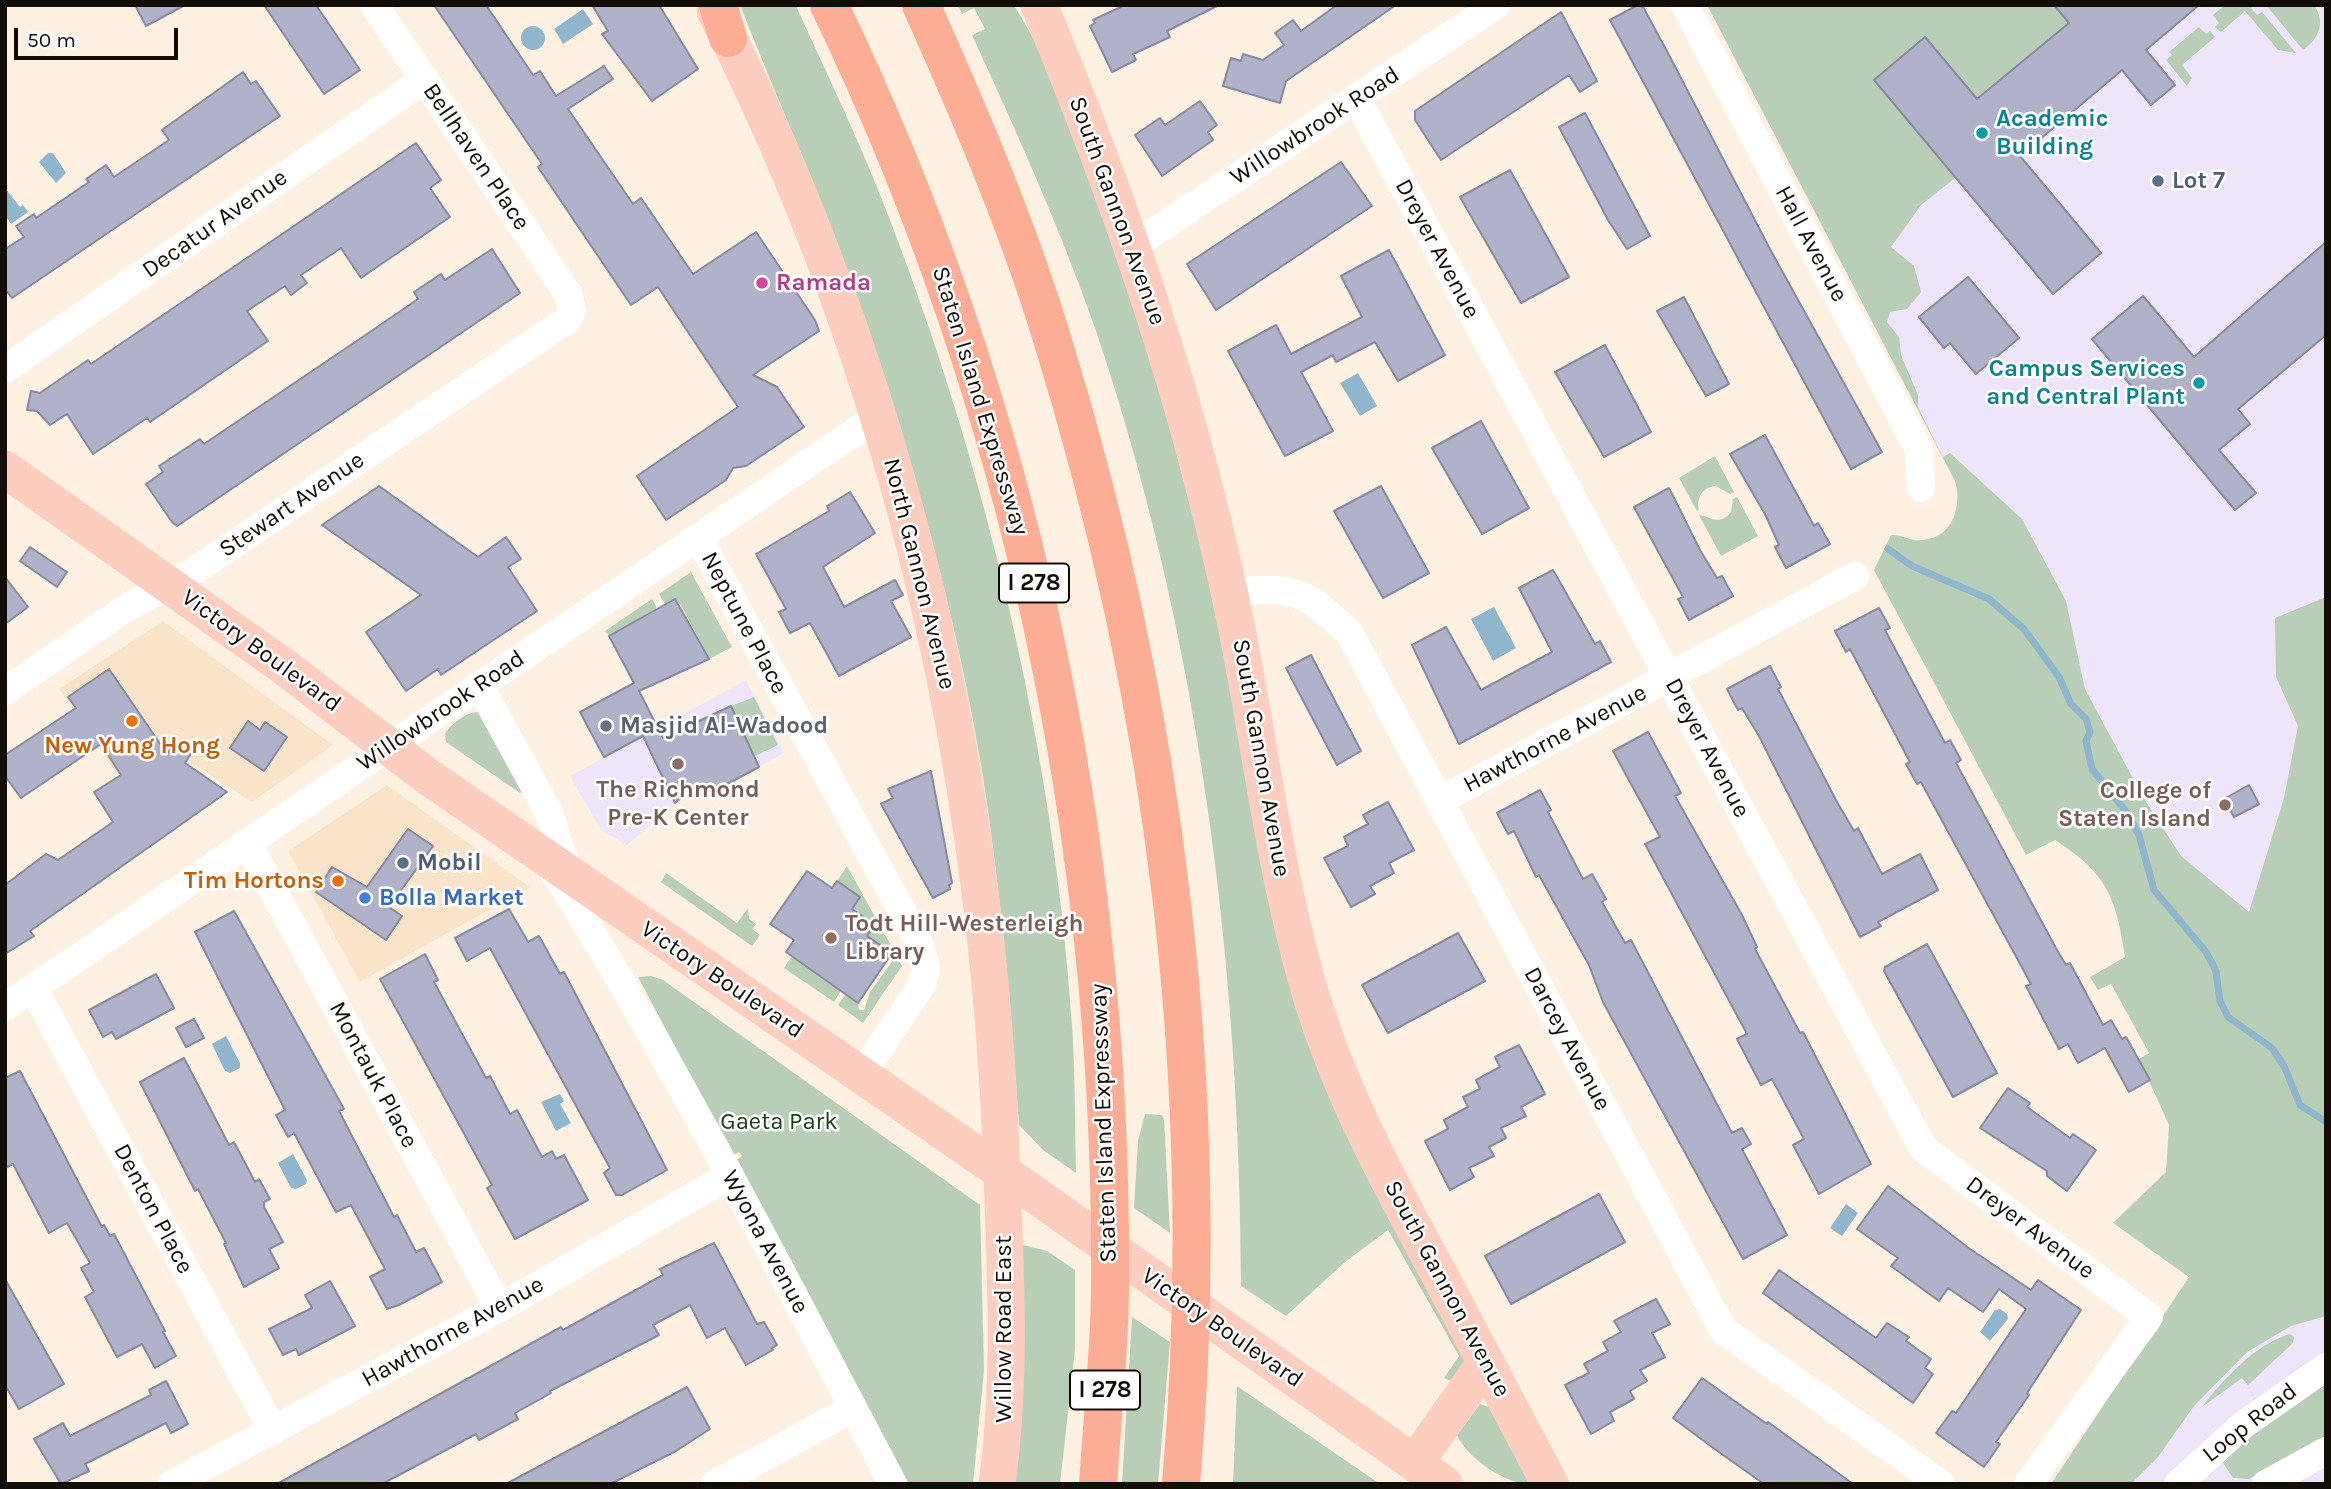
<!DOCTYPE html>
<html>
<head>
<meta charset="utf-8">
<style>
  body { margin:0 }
  #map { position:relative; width:2331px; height:1489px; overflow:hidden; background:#fff1e1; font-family:Karla,sans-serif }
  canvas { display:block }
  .frame { position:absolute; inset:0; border:7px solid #130d07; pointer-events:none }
  .scale { position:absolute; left:14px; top:28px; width:164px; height:32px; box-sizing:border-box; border:4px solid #130d07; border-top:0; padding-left:9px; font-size:21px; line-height:24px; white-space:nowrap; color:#130d07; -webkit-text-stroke:5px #fff; paint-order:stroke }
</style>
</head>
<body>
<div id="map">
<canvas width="2331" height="1489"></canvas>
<div class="frame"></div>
<div class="scale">50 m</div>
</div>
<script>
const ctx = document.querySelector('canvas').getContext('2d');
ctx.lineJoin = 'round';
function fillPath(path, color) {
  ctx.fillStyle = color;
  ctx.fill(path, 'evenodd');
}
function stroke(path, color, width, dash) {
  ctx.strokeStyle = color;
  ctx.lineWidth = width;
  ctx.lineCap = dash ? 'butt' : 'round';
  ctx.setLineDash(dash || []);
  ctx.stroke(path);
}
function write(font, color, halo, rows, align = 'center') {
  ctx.font = font + ' Karla,sans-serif';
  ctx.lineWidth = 5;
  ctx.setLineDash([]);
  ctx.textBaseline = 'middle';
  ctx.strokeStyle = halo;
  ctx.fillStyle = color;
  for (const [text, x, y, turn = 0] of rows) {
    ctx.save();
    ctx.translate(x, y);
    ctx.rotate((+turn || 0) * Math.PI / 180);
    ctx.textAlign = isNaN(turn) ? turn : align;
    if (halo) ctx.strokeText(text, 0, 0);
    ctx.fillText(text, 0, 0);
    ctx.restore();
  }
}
fillPath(new Path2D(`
  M163 621 333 745 252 802 165 746 119 778 59 689Z
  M387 785 530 887 360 982 288 851Z`), '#f9e3c9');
fillPath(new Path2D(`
  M1707 5H2326V1484H2051L2293 1129Z
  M746 680 784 753 703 797 691 790 627 845 601 830 570 776Z`), '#eee5fa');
fillPath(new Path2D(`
  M740 5H795L797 8C826 72 857 136 883 202 987 468 1055 754 1073 1039 1075 1083 1075 1128 1076 1173L1043 1150 1019 1125C1011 1009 1001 893 983 777 957 616 912 457 859 303 824 202 779 105 740 5Z
  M958 5H1014L1046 60 1140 315 1219 615 1263 855 1464 1349V1364L1451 1381 1444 1378 1459 1356 1388 1230 1345 1262 1286 1316 1241 1286C1240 962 1199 635 1095 328 1060 228 1016 131 972 35L985 29 974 8 962 14Z
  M1707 5H2054L2057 9 2061 5 2082 12 2002 79 1987 111 1925 37 1874 80 1955 178 1921 205 1891 247 1914 266 1921 292 1907 309 1890 312 1887 322 1899 337 1901 355 1918 395V407L1943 457 1950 453 2022 519 2066 601 2085 689 2143 797 2181 856 2249 912 2284 798 2298 726 2276 677 2275 618 2326 597V1316L2291 1326 2247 1352 2194 1406 2158 1457 2131 1484H2051L2189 1277 2113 1223 2166 1172 2169 1125 2139 1059 2149 1053 2111 984 2098 990 2090 977 2125 957C2116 896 2107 874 2055 840L2026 855 1874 570 1891 535C1903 534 1911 542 1923 540 1954 537 1962 505 1955 481Z
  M2225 5H2254L2251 8 2257 15 2262 12 2296 53 2278 50 2245 11 2221 32 2215 27 2219 23 2213 15Z
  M2266 5H2314C2326 22 2319 39 2303 50Z
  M2199 27 2206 34 2210 31 2215 37 2182 65 2192 78 2187 86 2166 60 2172 55 2169 52Z
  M1715 456 1734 492 1730 494 1716 486C1703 487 1696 497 1699 510L1697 511 1679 478Z
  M1737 497 1758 536 1721 556 1699 515C1711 516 1719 527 1731 512L1733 499Z
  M691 572 732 647 709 659 681 605 674 599 665 604 659 594Z
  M652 599 657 608 609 636 605 631Z
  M754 697 778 745 755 756 731 706Z
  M478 712 483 714 523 790 520 793 446 742 445 734C451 724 466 712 478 712Z
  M847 866 894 951 892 953 867 936 875 925 852 909 837 881Z
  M666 873 737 923 748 908 749 919 756 924 752 929 760 935 752 946 661 882Z
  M792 956 841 991 834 1002 784 968Z
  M896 956 902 966 863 1023 838 1005 846 994 858 1003 859 1010H864L870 992Z
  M651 976 663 980 980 1205 984 1370 973 1484H909L735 1161 742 1156 739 1152 733 1155 638 977Z
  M1145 1114 1162 1115 1164 1119 1170 1233 1134 1208 1138 1141Z
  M1023 1245 1047 1251 1075 1270V1350L1060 1484H1013L1022 1414Z
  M1132 1317 1170 1342 1158 1484H1122Z
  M2290 1334 2294 1337 2293 1343 2248 1385 2242 1378 2202 1407C2223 1380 2255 1344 2290 1334Z
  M2326 1383V1436L2249 1479 2233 1478 2223 1463 2234 1446Z
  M1237 1386 1380 1484H1233Z
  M1480 1404 1489 1407 1530 1484C1505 1484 1467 1458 1457 1435Z`), '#b9ceb7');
fillPath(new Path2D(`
  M583 9 593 24 563 44 554 29Z
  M521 38a12 12 0 1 1 24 0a12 12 0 1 1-24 0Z
  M48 153H53L66 173 56 183 39 162Z
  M5 188 20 207 23 205 28 212 11 224 5 215Z
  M1358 373 1377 406 1360 416 1340 383Z
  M1494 607 1516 648 1493 661 1471 619Z
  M226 1036 240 1063V1068L230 1073 225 1071 212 1044Z
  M560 1094 564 1101 560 1104 571 1123 556 1131 541 1102Z
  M293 1154 307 1180 306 1184 296 1189 291 1188 278 1163Z
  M1846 1204 1858 1213 1842 1236 1830 1228Z
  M2000 1309 2007 1314 2008 1319 1990 1341 1980 1332 1995 1310Z`), '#8fb6cc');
stroke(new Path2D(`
  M1888 549 1912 566 1989 599 2024 629 2059 677 2071 704 2086 719 2090 732 2086 741 2092 769 2127 813 2139 835 2154 890 2206 952 2216 971 2220 1001 2228 1017 2272 1048 2284 1066 2300 1105 2326 1122`), '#8fb6cc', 7);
const building = new Path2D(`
  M135 5H185L146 26Z
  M264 5H316L360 70 324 94Z
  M434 5H486L533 75 540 71 556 96 604 66 613 79 568 109 633 204 641 198 693 274 756 232 815 320 819 331 753 375 777 387 804 427 746 466 733 468 726 480 666 520 637 476 738 407 658 287 631 305 538 167 542 164Z
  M592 5H659L698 69 652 101 602 34 608 31Z
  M1125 5H1219L1167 31 1170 37 1133 54 1136 60 1112 72 1090 26 1095 23 1093 20Z
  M1337 5H1396L1286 81 1280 103 1223 86 1231 58 1241 61 1243 54 1263 60 1284 45 1275 33 1293 20 1301 31Z
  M1638 5H1642L1669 55 1771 251 1882 452 1851 469 1610 20Z
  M2054 5H2199L2146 50 2175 85 2151 105 2122 70 2020 156 2101 253 2053 294 1874 80 1925 37 1977 99 2069 23Z
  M1561 12 1597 81 1580 92 1569 75 1441 160 1415 120V111Z
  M243 72 251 84 256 81 280 116 12 298 5 289V249L24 237 16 226 34 214 36 218 89 182 86 179 106 165 114 177 169 140 162 130Z
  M1200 101 1217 125 1208 132 1213 140 1162 176 1135 135 1160 118 1165 125Z
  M1585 113 1650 236 1627 249 1608 220 1559 127Z
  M416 143 441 180 430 188 450 217 361 278 341 248 301 275 307 283 291 295 285 286 247 311 268 341 150 422 147 418 93 454 67 414 50 425 37 411 27 410 31 391 40 393 88 360 91 364Z
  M1341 162 1372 206 1216 310 1187 264Z
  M1510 170 1569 277 1521 303 1460 197Z
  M2326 242V335L2238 409 2250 424 2219 450 2256 493 2235 510 2092 339 2143 296 2194 357Z
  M492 249 520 293 177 526 172 522 146 484 163 472 159 466 200 439 204 444 370 332 418 299 414 292 441 274 445 280Z
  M1389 250 1445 355 1398 381 1375 342 1336 362 1333 355 1301 372 1333 431 1285 456 1228 351 1276 325 1291 354 1362 317 1341 276Z
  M1968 277 2019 338 1976 374 1950 343 1944 348 1919 317Z
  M1684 297 1729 384 1706 396 1657 311Z
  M1605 345 1651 432 1604 457 1555 372Z
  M1481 421 1529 508 1482 534 1432 448Z
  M1765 435 1814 526 1818 523 1830 544 1786 568 1775 547 1779 545 1765 514 1730 454Z
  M379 486 478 557 506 537 521 559 508 567 537 611 441 675 438 669 406 691 366 632 421 595 322 525Z
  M1381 486 1429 573 1383 598 1334 511Z
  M1669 488 1700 550 1717 578 1722 576 1733 596 1689 620 1678 599 1683 597 1634 507Z
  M850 492 875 533 823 567 844 607 895 580 903 595 891 601 911 637 839 676 810 623 790 633 779 612 786 609 756 554 829 511 827 506Z
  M30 547 67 572 57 587 20 561Z
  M1553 570 1595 644 1600 641 1611 662 1459 744 1412 645 1446 627 1481 690 1552 652 1519 588Z
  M5 577 28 607 5 624Z
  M675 599 709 659 639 691 663 738 731 706 759 767 703 797 691 790 675 803 643 736 604 757 580 712 634 683 609 636Z
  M1879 608 1890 628 1885 630 1945 743 1950 740 1961 760 1956 763 2057 950 2066 965 2070 963 2103 1025 2111 1020 2122 1039 2126 1037 2150 1080 2129 1092 2105 1048 2078 1063 2068 1044 2059 1049 2026 986 2031 984 1921 782 1917 784 1906 764 1910 762 1850 649 1846 652 1835 631Z
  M1311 655 1361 751 1337 765 1286 668Z
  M1770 666 1781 687 1778 689 1837 802 1854 831 1858 828 1882 874 1920 854 1938 890 1878 922 1881 926 1860 937 1759 736 1742 708 1738 710 1727 689Z
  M109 669 167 754 176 741 192 752 185 763 227 792 30 931 34 936 5 954V885L46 854 58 860 113 822 94 792 121 775 101 744 21 798 5 776V755L76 708 68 697Z
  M248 721 260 730 265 722 287 737 264 771 230 748Z
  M1648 732 1681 793 1675 796 1742 915 1757 947 1755 949 1800 1033 1803 1032 1871 1164 1819 1194 1793 1145 1804 1139 1772 1079 1761 1085 1737 1039 1747 1034 1645 844 1660 837 1613 751Z
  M931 771 952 883 949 885 950 889 933 898 881 804 893 798 888 789Z
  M2249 785 2259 804 2234 817 2224 799Z
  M1540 790 1551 810 1548 812 1583 879 1592 874 1606 899 1602 902 1625 943 1631 940 1732 1133 1742 1128 1751 1144 1742 1149 1787 1235 1743 1259 1603 1002 1589 965 1565 922 1539 875 1536 877 1514 831 1508 834 1497 813Z
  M1388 802 1414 850 1389 863 1394 873 1370 886 1375 894 1351 907 1324 858 1348 846 1344 837 1368 824 1363 815Z
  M408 829 433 846 389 907 402 916 386 940 316 892 332 867 367 887Z
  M807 871 832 888 837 881 860 897 852 909 875 925 867 936 892 953 858 1003 786 952 794 940 770 924Z
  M509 909 528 942 539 936 560 974 564 972 667 1170 622 1195H616L604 1173 610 1168 490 948 467 961 455 938Z
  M234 911 344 1109 339 1111 394 1217 397 1215 416 1252 424 1248 442 1282 399 1305 387 1309 370 1277 385 1269 351 1205 336 1212 294 1133 288 1137 276 1115 285 1110 195 932Z
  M1458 933 1485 981 1388 1033 1362 985Z
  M1927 944 1997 1073 1953 1097 1884 971 1885 967Z
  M425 954 438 980 434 982 486 1078 490 1076 510 1114 517 1110 542 1157 552 1151 556 1159 564 1155 588 1200 515 1239 487 1188 492 1185 380 979Z
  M156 974 174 1008 116 1039 112 1032 103 1037 89 1010Z
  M194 1019 204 1038 186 1047 176 1028Z
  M1519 1045 1545 1094 1521 1107 1526 1116 1501 1128 1506 1138 1489 1147 1494 1156 1469 1168 1474 1177 1450 1190 1425 1141 1448 1129 1444 1120 1468 1107 1463 1097 1480 1089 1476 1080 1500 1067 1495 1057Z
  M184 1058 229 1145 234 1142 255 1182 259 1179 270 1199 264 1202V1207L283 1242 269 1249 279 1268 244 1287 224 1244 226 1243 198 1189 195 1191 140 1082Z
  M20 1071 102 1227 104 1225 110 1236 114 1234 165 1331 163 1332 176 1356 155 1368 142 1344 117 1357 85 1297 94 1292 81 1268 90 1263 67 1223 49 1233 13 1164 5 1168V1078Z
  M2008 1088 2030 1103 2027 1107 2070 1138 2073 1134 2096 1150 2067 1191 2047 1176V1171L1980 1128Z
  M1888 1186 1970 1249 2031 1290 2038 1280 2081 1310 2027 1393 2029 1395 1996 1442 2000 1444 1984 1467 1936 1433 1952 1411 1956 1413 2026 1309 1999 1289 1983 1312 1948 1288 1939 1301 1891 1266 1898 1258 1857 1229Z
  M1599 1194 1625 1242 1511 1304 1485 1256Z
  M714 1243 757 1324 764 1322 777 1345 772 1348 773 1350 746 1365 725 1328 707 1338 690 1305 653 1325 659 1335 550 1391 551 1393 515 1413 518 1419 479 1440 476 1434 382 1484H277L561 1327 563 1330 663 1275 660 1269Z
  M1779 1270 1876 1338 1887 1323 1909 1337 1906 1341 1931 1359 1925 1368 1933 1374 1913 1403 1763 1293Z
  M5 1279 64 1384 19 1409 5 1385Z
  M330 1281 355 1326 299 1355 296 1349 283 1355 269 1329 312 1308 305 1295Z
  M1656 1299 1670 1324 1652 1333 1665 1357 1640 1370 1647 1381 1630 1391 1634 1399 1610 1412 1614 1421 1591 1434 1565 1385 1589 1373 1584 1364 1608 1351 1603 1342 1621 1332 1614 1321Z
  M1702 1378 1767 1424 1768 1422 1853 1484H1764L1716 1450 1673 1418Z
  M166 1381 188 1424 171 1433 166 1423 85 1464 89 1471 61 1484 34 1439 63 1423 70 1436 151 1395 149 1390Z
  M687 1387 710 1429 676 1451 610 1484H506Z`);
fillPath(building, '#b0b2c9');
stroke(building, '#878aa0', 2);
stroke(new Path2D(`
  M1685 5 1919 450 1921 488
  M1357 100 1923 1148 2149 1317 2028 1484
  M1133 246 1496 5
  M5 369 425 79
  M698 537 919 943 926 968 922 985 861 1075
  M1229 592C1295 587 1302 588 1350 634L1723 1330 1941 1484
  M479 685 549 813 569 875
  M5 691 126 608 191 573 567 320 572 311 568 294 374 5
  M1439 801 1855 576
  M247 842 499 1308
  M549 864C676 1064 783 1275 893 1484
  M33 988 273 1431
  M5 1007 878 416
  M172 1484 499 1308 730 1175
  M715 1484 853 1408
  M2178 1484 2243 1425 2326 1367
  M2266 1484 2326 1451`), '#fff', 28);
stroke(new Path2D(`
  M1039 5C1119 195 1185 389 1229 591 1259 727 1272 868 1313 1002 1343 1098 1391 1186 1439 1274 1476 1344 1513 1414 1550 1484
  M715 11C899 376 990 773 1002 1179 1006 1281 1011 1382 997 1484
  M5 469 283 666 427 776 1031 1192 1444 1484
  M1415 1463 1486 1362`), '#fdcec0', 37);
stroke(new Path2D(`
  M718 5 728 38
  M829 5C1023 406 1114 849 1110 1293 1109 1357 1102 1420 1098 1484
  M921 5C969 112 1015 220 1050 332 1166 705 1215 1094 1181 1484`), '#fbad96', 38);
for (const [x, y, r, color] of [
  [1982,133,7,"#0f9aa8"],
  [2158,181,7,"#5c6f8a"],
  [762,283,7,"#d1479c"],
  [2199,383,7,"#0f9aa8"],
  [132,721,7,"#e8710a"],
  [606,726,7,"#6b7280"],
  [678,764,7,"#8d6e63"],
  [2225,805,7,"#8d6e63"],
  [403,863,7,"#5c6f8a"],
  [338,881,7,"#e8710a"],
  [365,898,7,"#3f7fe0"],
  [831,938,7,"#8d6e63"]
]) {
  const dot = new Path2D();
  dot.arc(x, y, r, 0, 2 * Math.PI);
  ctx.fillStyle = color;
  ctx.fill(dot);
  stroke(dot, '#fff', 2.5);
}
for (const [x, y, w] of [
  [1034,583,70],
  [1105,1390,70]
]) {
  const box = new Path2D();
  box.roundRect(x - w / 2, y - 19.5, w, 39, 5);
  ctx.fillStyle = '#fff';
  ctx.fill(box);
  stroke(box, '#130d07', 2);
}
write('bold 23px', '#130d07', null, [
  ["I 278",1034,583],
  ["I 278",1105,1390]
]);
write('bold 24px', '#0d838f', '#fff', [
  ["Academic",1996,119],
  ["Building",1996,147],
  ["Campus Services",2185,369,"right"],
  ["and Central Plant",2185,397,"right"]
], 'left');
write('24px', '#130d07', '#fff', [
  ["Willowbrook Road",1315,126,-33],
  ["Bellhaven Place",476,157,56],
  ["South Gannon Avenue",1117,211,70],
  ["Decatur Avenue",215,224,-35],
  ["Hall Avenue",1811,244,62],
  ["Dreyer Avenue",1437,249,62],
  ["Staten Island Expressway",980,401,73],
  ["Stewart Avenue",292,505,-34],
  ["North Gannon Avenue",919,574,76],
  ["Neptune Place",744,623,62],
  ["Victory Boulevard",261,651,36],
  ["Willowbrook Road",441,711,-34],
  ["Hawthorne Avenue",1555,739,-28],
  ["Dreyer Avenue",1707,748,62],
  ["South Gannon Avenue",1261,758,80],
  ["Victory Boulevard",722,980,34],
  ["Darcey Avenue",1567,1039,62],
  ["Montauk Place",373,1075,62],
  ["Staten Island Expressway",1104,1123,-92],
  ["Denton Place",153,1209,62],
  ["Dreyer Avenue",2030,1228,37],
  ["Wyona Avenue",765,1242,62],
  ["South Gannon Avenue",1447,1289,62],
  ["Victory Boulevard",1222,1328,35],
  ["Willow Road East",1004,1329,-90],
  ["Hawthorne Avenue",453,1332,-29],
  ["Loop Road",2250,1423,-38]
]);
write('bold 24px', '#4e5e75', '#fff', [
  ["Lot 7",2172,181],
  ["Mobil",417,863]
], 'left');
write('bold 24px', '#b23c85', '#fff', [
  ["Ramada",776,283]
], 'left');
write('bold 24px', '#5b616d', '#fff', [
  ["Masjid Al-Wadood",620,726]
], 'left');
write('bold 24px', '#c56008', '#fff', [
  ["New Yung Hong",132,746],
  ["Tim Hortons",324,881,"right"]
]);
write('bold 24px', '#785e54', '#fff', [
  ["The Richmond",678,790],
  ["Pre-K Center",678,818],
  ["College of",2211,791,"right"],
  ["Staten Island",2211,819,"right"],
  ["Todt Hill-Westerleigh",845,924,"left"],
  ["Library",845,952,"left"]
]);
write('bold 24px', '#366cbe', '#fff', [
  ["Bolla Market",379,898]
], 'left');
write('24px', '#173f15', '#fff', [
  ["Gaeta Park",779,1122]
]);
</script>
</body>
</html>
